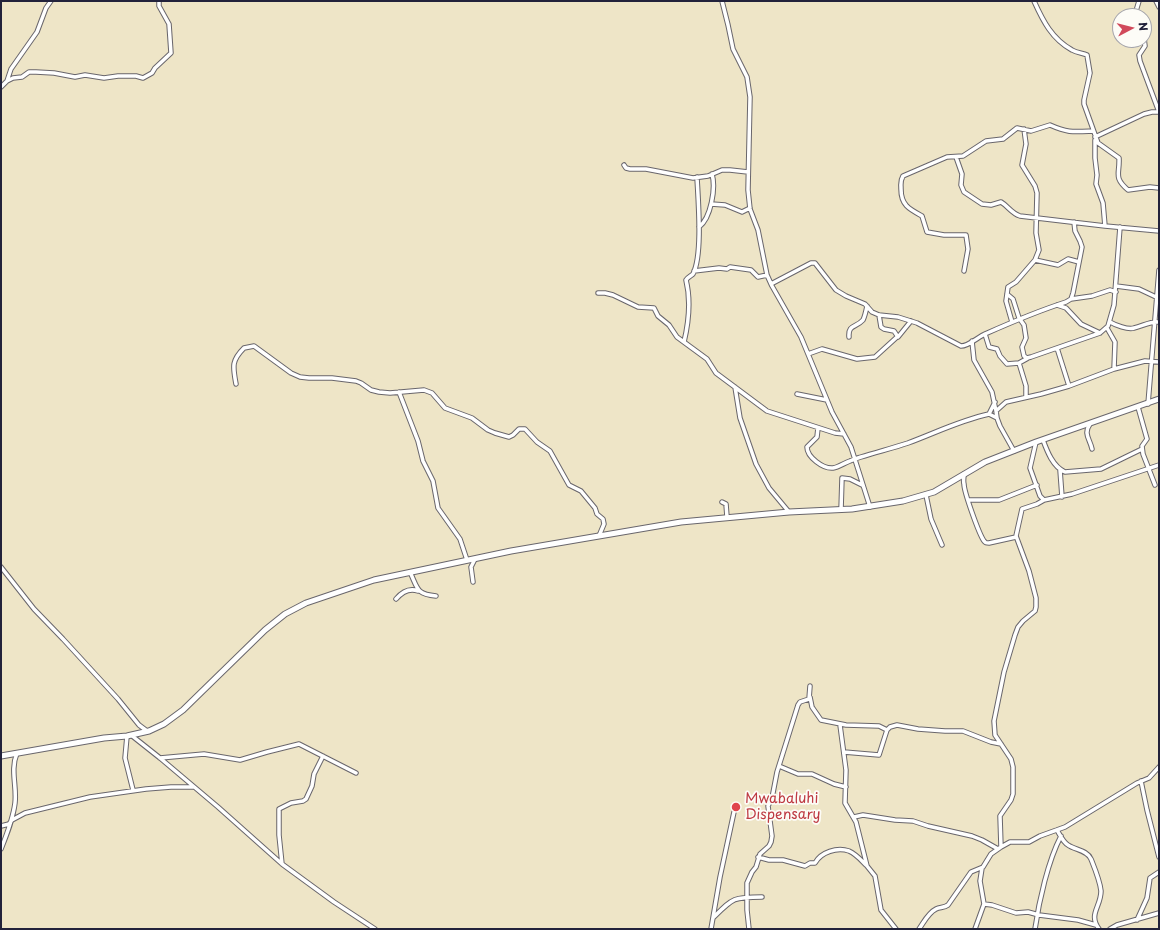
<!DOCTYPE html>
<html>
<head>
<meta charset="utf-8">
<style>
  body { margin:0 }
  #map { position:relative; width:1160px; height:930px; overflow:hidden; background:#eee5c7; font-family:"Playpen Sans",sans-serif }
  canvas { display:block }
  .frame { position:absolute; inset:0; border:2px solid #22223b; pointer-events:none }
  .north { position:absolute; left:1112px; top:8px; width:40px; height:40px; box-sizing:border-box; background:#fdfcf7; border:1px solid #a5a5ac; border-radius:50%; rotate:83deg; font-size:11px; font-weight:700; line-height:16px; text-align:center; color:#22223b }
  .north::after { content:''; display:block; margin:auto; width:14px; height:18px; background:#d1495b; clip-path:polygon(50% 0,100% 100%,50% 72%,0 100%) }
</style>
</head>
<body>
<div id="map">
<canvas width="1160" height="930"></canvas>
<div class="frame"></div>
<div class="north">N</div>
</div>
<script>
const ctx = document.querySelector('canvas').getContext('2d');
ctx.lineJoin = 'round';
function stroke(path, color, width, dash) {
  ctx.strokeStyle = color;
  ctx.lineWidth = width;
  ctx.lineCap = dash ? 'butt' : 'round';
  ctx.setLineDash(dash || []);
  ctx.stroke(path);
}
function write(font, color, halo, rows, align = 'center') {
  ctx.font = font + ' "Playpen Sans",sans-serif';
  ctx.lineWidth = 3.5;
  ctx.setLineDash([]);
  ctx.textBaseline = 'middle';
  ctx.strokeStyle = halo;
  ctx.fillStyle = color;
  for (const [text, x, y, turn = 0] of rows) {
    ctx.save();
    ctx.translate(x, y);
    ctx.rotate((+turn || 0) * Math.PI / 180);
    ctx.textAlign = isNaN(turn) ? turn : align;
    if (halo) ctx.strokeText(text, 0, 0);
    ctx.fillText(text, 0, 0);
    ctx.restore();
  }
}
const street = new Path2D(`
  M722 1 728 25 733 49 747 77 750 97 748 190 750 209 758 230 767 275 772 286 801 337 832 412 851 447 870 507
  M1034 1C1043 21 1052 39 1072 50 1077 53 1083 53 1087 55L1090 73 1084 100V104L1098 143 1119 158C1120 174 1113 177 1128 190L1150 187 1159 188
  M1156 1 1159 7
  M1136 16V11L1139 1
  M1144 38 1145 46 1139 55 1140 61 1159 112
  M7 81 13 78 22 77 29 72H36L54 73 75 77 85 75 104 78 118 76H136L143 78 152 73 155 68 171 53 169 24 159 6V1
  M1 87 7 81 11 69 37 32 46 8 51 1
  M1095 137 1144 114 1152 112H1159
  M1095 140V158L1097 175 1096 184 1103 203 1105 226
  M956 157 962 174 961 185 964 192 982 204 991 205 1001 202C1008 206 1011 213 1020 216L1105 226 1159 231
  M624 165 626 168 630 169H646L693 178 708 176 722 170H730L748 172
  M711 204 725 205 742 212 750 208
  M699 227C711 218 716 188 712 174
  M1035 260 1058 265 1068 259 1079 262
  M694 271 719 268 727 269 730 267 751 270 758 277 767 275
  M964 271 968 249 966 235H944L927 232 922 216C909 209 901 205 901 189 901 184 900 181 903 176L947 157 963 156 986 141 1003 139 1017 128 1031 131 1050 125C1068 133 1073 132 1093 131
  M771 284 811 263H815L836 290 846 296 865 304 872 312 879 315 898 317 917 323 961 346C969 346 978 337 985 334 1012 322 1038 311 1066 302L1071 299 1073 293 1082 247 1080 241 1075 231 1074 222
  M1116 286 1139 289 1156 297
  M598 293H605L613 295 638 307 654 308 658 316 669 325 677 337 707 359 716 373 767 411 835 433 844 434
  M1007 294 1013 299 1019 318 1024 325 1026 338 1022 347 1024 356 1027 358 1031 357 1100 333 1108 326 1114 305 1120 227
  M1071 299 1092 296 1110 290 1116 292
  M1057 305 1066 308 1081 324 1100 333
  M879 315 881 327 884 329 894 331 898 337 911 321
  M1012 322 1006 301 1008 287 1016 282 1035 260 1039 250 1036 233 1037 193 1035 186 1022 165 1026 144 1024 129
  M1110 322C1115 325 1128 330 1134 328 1143 326 1150 321 1159 322
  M1107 328 1115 342 1114 369
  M985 334 989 347 997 349 1000 356 1007 364 1019 363 1028 358
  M849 337C848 324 856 328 863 320 865 316 866 311 867 306
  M972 341 974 360 992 392 996 411
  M684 342C689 321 691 300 686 280 688 277 691 276 693 274 703 255 698 199 697 177
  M1057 348 1069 386
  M808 354 822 349 857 359 875 357 897 337
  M1019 363 1026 386V397
  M236 384C233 367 231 361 244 348L254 346 291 373 300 377 309 378H332L356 381 361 383 371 390 379 392 390 393 424 390 432 393 445 408 472 418 488 430 495 433 509 437 513 435 519 429H525L537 442 550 451 569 485 581 491 595 508 597 514 603 519 604 524 599 536
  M735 387 740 418 756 464 769 488 789 512
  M399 392 418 441 423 461 433 481 438 508 460 539 467 560
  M797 394 827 400
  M1148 404 1159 270
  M1138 407 1147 439 1142 446 1143 454 1155 485
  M989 414 995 402
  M1090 424C1083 434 1090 439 1092 449
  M818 428 817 437 807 447C807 457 823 469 833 468 839 467 844 463 850 461 854 459 858 458 861 457 877 452 893 448 908 443 935 433 961 420 989 414L997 418
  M1043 440C1047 451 1053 467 1065 472L1101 469 1142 449
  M1036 442 1030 468 1040 496 1044 500 1072 494 1159 465
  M1014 451 1000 426 997 418 996 411 1006 402 1041 394 1069 386 1114 369 1145 361 1159 362
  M1060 470 1062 497
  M964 474C964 477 963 481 964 484 964 492 979 534 984 541 986 543 986 543 989 543L1016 537
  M926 495 931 519 942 545
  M968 500H999L1037 485
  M722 502 726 504 727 517
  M841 510 842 478 850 479 862 485
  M1 567 34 609 63 639 118 699 139 725 147 731
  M410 572C418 589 416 594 436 596
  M473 582 471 567 475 559
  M396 599C402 592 410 588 418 591
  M810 697 812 707 821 720 846 725 879 726 887 730
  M840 725 846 770 845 803 856 822 867 866 875 876 881 910 896 929
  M131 735 160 758 218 807 282 864 334 902 375 929
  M127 736 125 758 133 790
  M844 752 879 755 887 730 890 727 897 725 918 729 945 731H963L991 742 1001 744
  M160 758 204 754 240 760 267 752 299 744 356 773
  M779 766 798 774H812L834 784 846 787
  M1141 781 1147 810 1159 857
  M854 817 863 815 895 820 913 821 928 826 972 836 982 840 998 849
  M1 826 9 824 12 820 25 813 90 797 146 789 171 787H194
  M1057 830C1060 835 1063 842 1068 845 1075 850 1087 850 1091 859 1095 869 1100 881 1101 891 1101 907 1088 914 1099 929
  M1001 847 1000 816 1011 800 1013 794V767L1011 759 995 735 994 721 1004 672 1015 635 1018 627 1023 621 1035 611 1036 607V598L1029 571 1016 536 1022 509 1037 504 1044 500
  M1 849C7 834 13 819 15 803 17 786 10 770 17 753
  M758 857 769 860H783L805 866 810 863H815C821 852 837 847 849 851 856 854 861 860 866 865
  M282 864 279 835V809L291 803 303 801 306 799 312 786 314 774 323 756
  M984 904 992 905 1016 913 1028 912 1039 915 1078 920 1096 925
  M713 918C733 898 733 897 762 897
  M1137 920 1147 898 1150 878 1159 872
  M711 929 720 877 734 812
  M749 929 747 910V883L752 872 756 867 760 854 769 846 771 842 772 836 768 806 772 798 777 772 798 705 800 702 809 699 810 686
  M919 929C924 922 928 913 936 909 940 907 944 908 948 905L971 872 983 867 991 854 1001 847 1010 842H1029L1040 836 1065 827 1137 783 1149 778 1159 767
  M975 929 984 904 980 881 982 868
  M1035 929C1039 901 1048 861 1061 836
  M1110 929 1117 925 1159 913`);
const secondary = new Path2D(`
  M1 756 104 738 127 736 149 731 164 724 183 710 265 630 285 614 306 603 374 580 511 551 681 522 789 512 852 509 903 501 934 492 985 462 1036 442 1159 399`);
stroke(street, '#69666c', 5.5);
stroke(secondary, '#69666c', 7);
stroke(street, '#fff', 3.5);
stroke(secondary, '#fff', 5);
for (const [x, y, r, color] of [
  [736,807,5,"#e0444e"]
]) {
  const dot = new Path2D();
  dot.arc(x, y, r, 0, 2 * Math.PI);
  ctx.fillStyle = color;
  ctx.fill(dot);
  stroke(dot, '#fdfcf7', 1.5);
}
write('14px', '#be3a42', '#fdfcf7', [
  ["Mwabaluhi",745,799],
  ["Dispensary",745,815]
], 'left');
</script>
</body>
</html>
